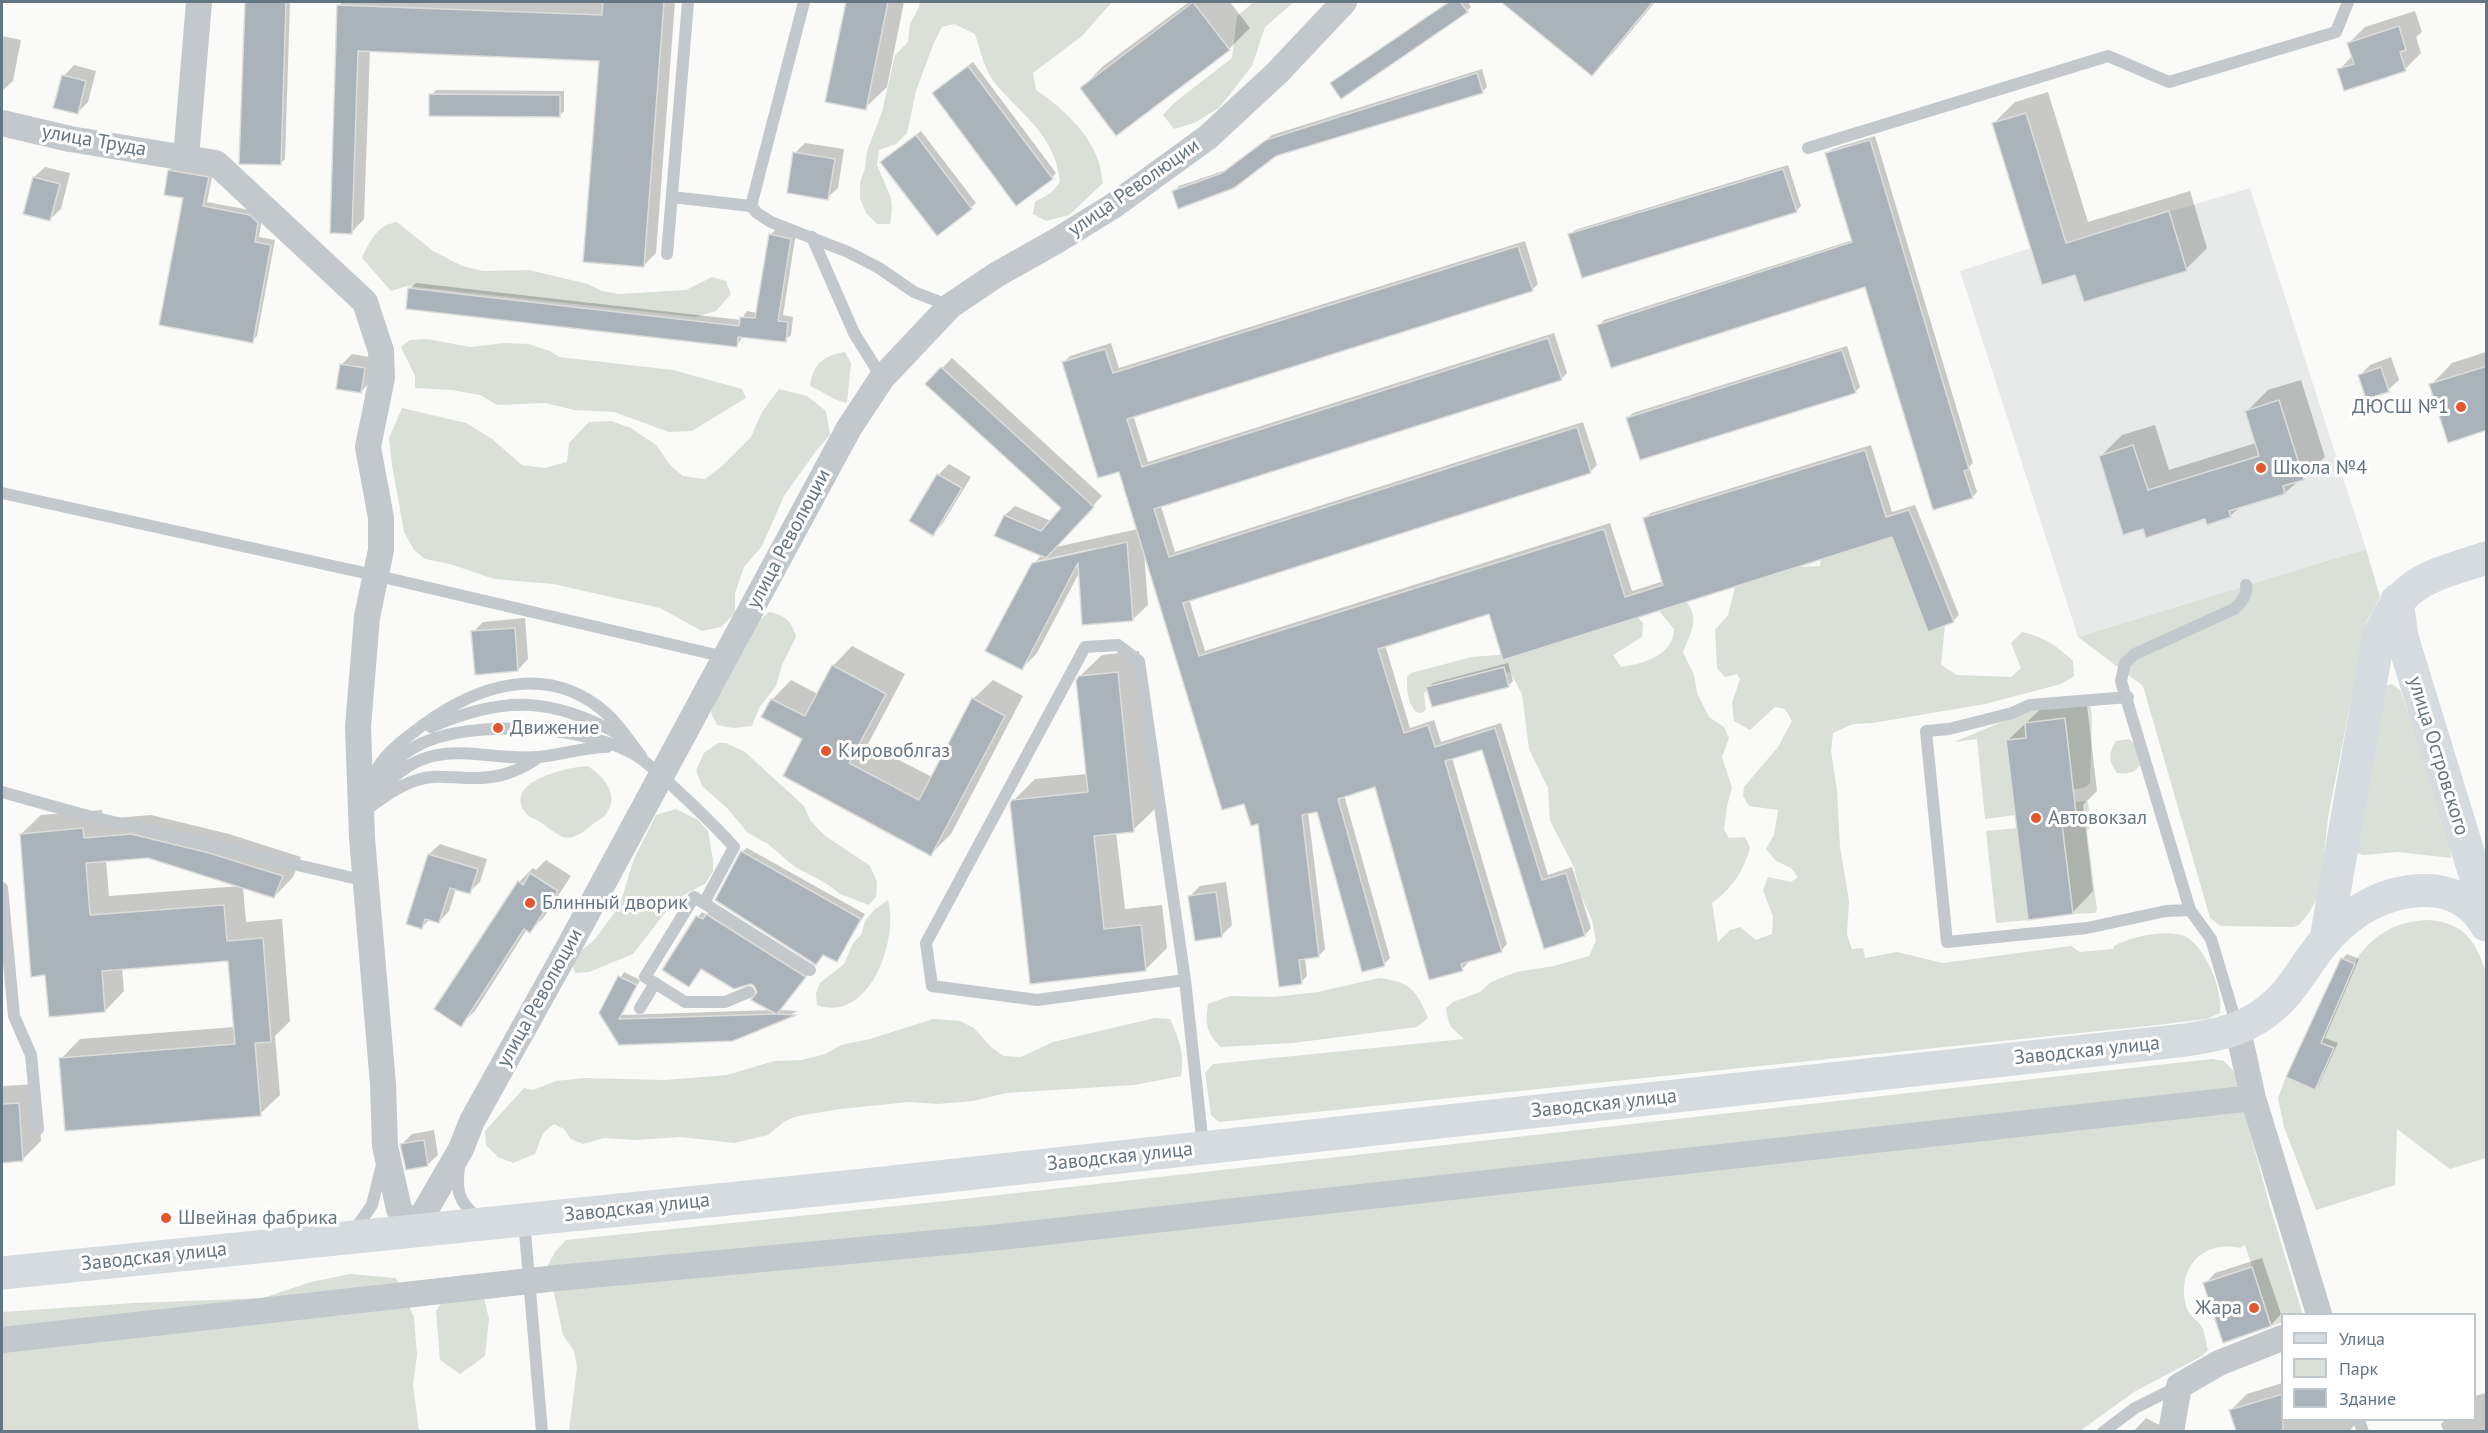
<!DOCTYPE html>
<html>
<head>
<meta charset="utf-8">
<style>
  body { margin:0 }
  #map { position:relative; width:2488px; height:1433px; overflow:hidden; background:#fafaf8; font-family:"PT Sans",sans-serif }
  canvas { display:block }
  .frame { position:absolute; inset:0; border:3px solid #657683; pointer-events:none }
  .legend { position:absolute; left:2281px; top:1313px; width:195px; height:108px; box-sizing:border-box; background:#fff; border:2px solid #c1c8cd; margin:0; padding:8px 10px; list-style:none; font-size:18px; color:#657683 }
  .legend li { display:flex; align-items:center; gap:12px; height:30px }
  .legend b { width:30px; border:2px solid #c1c8cd }
</style>
</head>
<body>
<div id="map">
<canvas width="2488" height="1433"></canvas>
<div class="frame"></div>
<ul class="legend">
<li><b style="height:8px;background:#d6dbdf"></b>Улица</li>
<li><b style="height:16px;background:#dadfd7"></b>Парк</li>
<li><b style="height:16px;background:#aab3b9"></b>Здание</li>
</ul>
</div>
<script>
const ctx = document.querySelector('canvas').getContext('2d');
ctx.lineJoin = 'round';
function fillPath(path, color) {
  ctx.fillStyle = color;
  ctx.fill(path, 'evenodd');
}
function stroke(path, color, width, dash) {
  ctx.strokeStyle = color;
  ctx.lineWidth = width;
  ctx.lineCap = dash ? 'butt' : 'round';
  ctx.setLineDash(dash || []);
  ctx.stroke(path);
}
function write(font, color, halo, rows, align = 'center') {
  ctx.font = font + ' "PT Sans",sans-serif';
  ctx.lineWidth = 6;
  ctx.setLineDash([]);
  ctx.textBaseline = 'middle';
  ctx.strokeStyle = halo;
  ctx.fillStyle = color;
  for (const [text, x, y, turn = 0] of rows) {
    ctx.save();
    ctx.translate(x, y);
    ctx.rotate((+turn || 0) * Math.PI / 180);
    ctx.textAlign = isNaN(turn) ? turn : align;
    if (halo) ctx.strokeText(text, 0, 0);
    ctx.fillText(text, 0, 0);
    ctx.restore();
  }
}
fillPath(new Path2D(`
  M2250 188 2366 549 2078 637 1960 271 2031 248 2066 242Z`), '#e8e9e9');
fillPath(new Path2D(`
  M920 2H1112L1082 36 1033 73 1036 90C1060 106 1089 132 1098 160 1101 167 1101 176 1103 183L1069 215 1046 221 1033 214 1035 202 1051 193 1060 182C1055 134 1022 116 994 82 984 68 980 50 975 34L954 24 942 27 933 45 916 91 907 133 896 144 879 150 877 165 891 198 892 209 890 224H877L866 213 860 198V183L865 168 867 151 882 112 895 55 908 42 910 24 919 7Z
  M1254 2H1294L1265 27 1252 66 1219 108 1194 123 1174 129 1163 115 1174 103 1232 58 1237 16Z
  M397 222 433 251 462 266 483 271 529 270 588 284 602 291 619 294 686 290 712 277 726 281 731 294 716 311 695 317 407 286 391 291 362 258C370 241 377 225 397 222Z
  M427 339 470 347 505 343 528 344 550 351 559 357 673 370 742 389 746 398 692 431 669 432 614 412 574 410 545 403 497 405 480 395 452 390 415 388V376L401 347 410 340Z
  M845 352 851 363 847 403C833 400 824 392 810 386 813 364 824 355 845 352Z
  M779 389 807 396 826 411 830 435 816 451 784 496 762 546 744 567 735 593V613L721 627 702 631 660 608 553 584 494 579 450 564 425 559 414 550 404 532 392 465 389 438 402 408 466 423 492 439 522 465 545 468 567 462 569 443 589 422 611 421 631 428 656 445 671 466 683 476 705 479 721 467 751 437 762 412Z
  M1898 524 1945 625 1941 665 1957 675 2011 677 2021 668 2011 643 2022 632C2044 637 2056 645 2073 661L2074 676 2061 684 1985 704 1873 723 1853 724 1833 733 1831 751 1837 790 1840 847 1849 901 1847 935 1852 949 1863 948 1865 958 1897 952 1943 963 2071 946 2080 952 2113 949 2114 946C2130 937 2166 929 2184 936 2204 943 2224 992 2220 1013L2207 1019 2157 1025 1219 1122 1211 1115 1205 1073 1213 1064 1464 1039C1450 1026 1449 1028 1446 1008L1453 1002 1480 992 1491 982 1516 972 1554 966 1589 956 1596 941 1592 920 1580 893 1574 867 1550 821 1548 788 1529 749 1522 694 1510 672 1428 690 1424 693 1426 709 1422 713 1416 712C1407 702 1407 690 1407 677L1411 673 1472 657 1510 654 1633 612 1643 623 1642 637 1613 655 1621 667C1643 664 1674 655 1674 629L1660 612 1658 599 1683 598C1701 617 1692 630 1683 652L1694 675 1697 693 1709 717 1724 727 1729 738 1722 757 1732 788 1727 806 1724 830 1729 838 1745 837 1750 847C1745 869 1731 890 1712 903L1718 942 1730 930 1740 927 1756 940 1772 934 1773 917 1763 890 1768 877 1791 882 1798 877 1791 868 1776 861 1766 849 1774 835 1778 810 1749 806 1743 796 1744 787 1778 747 1792 721 1785 709 1775 707 1750 730 1734 721 1732 703 1740 679 1737 674 1725 677 1717 668 1715 630 1728 615 1737 580 1781 564 1797 567 1820 566 1822 548Z
  M2366 549 2380 597 2367 621 2363 638 2328 818 2321 882 2316 901 2308 914 2300 924 2294 927 2221 926 2210 918 2143 686 2078 637Z
  M769 612C785 615 792 621 796 637L782 665 776 686 759 708 752 726 733 728 717 725 711 713 714 698 757 622Z
  M2392 684 2400 690 2403 698 2450 837 2451 858 2398 852 2363 855 2355 852 2385 686Z
  M2080 705 2090 706C2094 714 2090 769 2090 783L2086 787 2073 790 2064 718 2025 723 2026 738 2006 740 2015 815 1985 819 1977 739 1954 742 2028 711Z
  M2129 739 2135 744 2140 765C2134 774 2127 774 2117 773 2108 760 2108 754 2116 741Z
  M718 743H726L745 752 804 806 810 820 824 835 870 866 877 882 876 897 869 905 840 894 827 884 795 867 768 844 748 833 727 808 702 786 696 770 704 753Z
  M587 766C604 775 620 796 606 814 603 819 596 821 592 825 584 831 575 840 563 837 556 834 546 826 540 822 535 819 527 816 525 812 503 781 569 767 587 766Z
  M2085 801 2088 802 2091 826 2087 831 2097 909 2095 913 2073 914 2061 816 2076 814 2075 802Z
  M676 809 698 820 708 831 713 860V871L706 883 675 900 633 954 589 972 575 973 571 960 595 939 615 912 623 895 633 861 656 815Z
  M2017 828 2028 920 1996 923 1986 831Z
  M888 900C899 939 870 1024 817 1005L816 993 820 983 844 964 853 943 861 935 865 921 874 910Z
  M2429 920C2464 923 2475 940 2486 972V1158L2450 1169 2397 1129 2395 1185 2316 1210 2284 1127 2278 1098 2286 1077 2315 1090 2334 1049 2321 1043 2357 958C2376 933 2397 921 2429 920Z
  M1379 978C1410 982 1416 989 1428 1018L1417 1027 1293 1043 1221 1047C1206 1033 1205 1023 1208 1004L1230 996 1273 997 1318 992Z
  M1155 1018 1170 1019C1179 1039 1185 1054 1181 1076L1134 1085 1006 1093 973 1101 938 1104 909 1102 840 1109 798 1116 785 1121 768 1135 734 1143 681 1137 635 1140 604 1138 583 1144 571 1139 564 1129 554 1124 543 1133 535 1154 513 1163 498 1157 486 1145 485 1131 524 1088 533 1090 556 1081 584 1078 665 1080 727 1075 774 1061 802 1060 825 1054 841 1045 870 1039 933 1019 960 1021 974 1028 992 1048 1004 1056 1021 1057 1053 1042Z
  M2212 1059 2224 1061 2233 1070 2269 1203 2302 1312 2300 1314H2282V1322L2272 1326 2245 1245 2240 1248C2200 1239 2175 1272 2187 1309 2190 1317 2198 1320 2202 1327 2205 1333 2206 1343 2208 1350L2202 1356 2134 1392 2080 1431 569 1430 577 1368 574 1351 563 1335 550 1274 543 1275 555 1252 566 1240 945 1201Z
  M350 1274 396 1278 414 1317 417 1355 413 1385 419 1431 2 1432V1312L134 1303 263 1298 311 1282Z
  M483 1294 489 1319 485 1356 460 1374 440 1360 436 1311 446 1296Z`), '#dadfd7');
fillPath(new Path2D(`
  M246 2H290L285 159 280 164 241 163Z
  M343 2H675L656 253 643 266 600 60 370 50 364 219 352 232 339 5Z
  M847 2H904L887 87 865 108 827 101Z
  M1189 2H1230L1250 28 1229 49 1082 88 1103 66Z
  M1449 2H1468L1471 7 1467 11 1332 83Z
  M1503 2H1655L1613 53 1591 74Z
  M2415 11 2422 32 2416 37 2421 53 2405 69 2339 70 2353 55 2349 43 2365 27Z
  M2 36 21 40 13 81 2 91Z
  M973 62 1056 173 1052 178 934 93Z
  M74 65 96 71 88 102 77 113 64 76Z
  M1482 69 1487 87 1482 92 1275 155 1174 191 1179 186 1229 169 1272 135Z
  M436 90 564 91V111L559 116 431 95Z
  M2048 92 2088 222 2190 191 2207 248 2186 269 2076 273 1994 123 2015 102Z
  M921 131 976 203 937 234 887 157Z
  M1875 136 1973 463 1969 467 1977 492 1972 497 1866 285 1599 325 1604 320 1853 240 1827 154 1832 149Z
  M805 143 844 149 838 188 827 198 795 153Z
  M1788 165 1801 206 1796 211 1570 235 1575 230Z
  M174 166 213 172 207 202 255 211 262 218 259 237 275 240 257 336 252 341 184 197 169 171Z
  M45 167 70 173 61 209 50 219 34 177Z
  M776 229 796 233 783 315 793 317 791 335 785 340 743 336 737 345 410 289 416 283 741 320 747 311 757 313 770 235Z
  M1525 241 1538 284 1532 290 1133 415 1148 462 1554 333 1567 373 1561 379 1161 506 1175 552 1583 422 1597 465 1591 471 1189 599 1205 651 1610 523 1632 591 1664 581 1644 519 1651 513 1871 445 1892 512 1915 505 1959 615 1953 621 1893 535 1504 658 1490 612 1385 645 1410 728 1434 720 1441 742 1501 723 1548 875 1572 867 1591 928 1585 935 1545 947 1483 748 1452 758 1507 944 1501 951 1467 960 1468 963 1462 969 1376 785 1344 795 1390 958 1384 964 1318 810 1308 812 1325 949 1319 956 1305 958 1307 976 1301 982 1259 822 1144 552 1148 605 1132 620 1080 571 1037 653 1022 668 1033 564 1092 552 1096 548 1036 561 1042 555 1005 515 1015 506 1051 521 1063 508 927 384 952 358 1102 496 1056 547 1138 529 1120 470 1064 362 1070 356 1111 343 1119 368Z
  M1847 346 1860 387 1855 392 1628 418 1633 413Z
  M2486 352V428L2431 385 2452 363Z
  M352 354 375 358 371 381 361 392 341 365Z
  M2391 357 2399 380 2388 390 2360 375 2370 365Z
  M2301 380 2325 457 2285 493 2240 507 2230 516 2206 517 2147 536 2101 456 2122 435 2155 425 2169 470 2256 443 2246 412 2268 390Z
  M949 464 971 477 943 523 933 534 911 520 939 474Z
  M525 618 528 659 518 670 473 632 483 622Z
  M852 646 905 674 868 744 932 777 973 699 993 680 1023 696 951 834 931 854 804 738 772 700 791 680 818 694 833 666Z
  M1139 651 1155 809 1133 830 1116 832 1125 909 1162 905 1167 948 1145 970 1031 982 1013 801 1035 779 1087 774 1080 676 1102 655Z
  M1508 663 1513 681 1508 686 1428 687 1433 683Z
  M2086 697 2097 791 2083 805 2093 891 2072 913 2008 740 2048 702Z
  M102 810 103 819 151 815 229 834 301 857 293 877 274 897 243 887 246 922 282 919 290 1021 275 1036 280 1095 260 1114 61 1059 80 1039 235 1027 230 960 122 968 124 991 105 1011 47 974 21 834 41 815ZM148 856 240 886 109 896 106 860Z
  M440 844 487 859 480 882 469 892 456 888 449 911 439 922 430 919 421 928 429 854Z
  M747 848 865 914 837 961 742 852Z
  M546 860 571 876 544 917 530 931 527 929 475 1011 460 1025 519 882 533 868 536 870Z
  M1226 882 1232 925 1222 935 1190 896 1200 886Z
  M711 910 810 972 780 1010 798 1011 733 1040 620 1043 600 1013 624 972 640 980 622 1015 772 1010 756 985 702 968 689 985 664 970 698 917 702 912 707 915Z
  M2347 954 2359 959 2325 1038 2338 1043 2319 1084 2315 1089 2288 1077 2342 959Z
  M38 1084 41 1141 22 1160 2 1161V1086Z
  M434 1130 438 1155 427 1165 402 1144 412 1134Z
  M2262 1258 2281 1314 2271 1325 2224 1341 2205 1284 2215 1273Z
  M2282 1383V1420H2354L2356 1424 2351 1429 2352 1432H2237L2231 1410 2247 1394Z
  M2486 1393V1432H2444L2441 1424 2445 1420H2474V1396Z
  M2146 1418 2173 1432H2133Z`), '#0003');
const building = new Path2D(`
  M245 2H286L281 165 239 164Z
  M603 2H664L644 267 583 262 599 61 358 51 352 234 330 233 337 5 602 15Z
  M846 2H888L866 110 825 102Z
  M1193 2 1230 50 1116 136 1080 88Z
  M1449 2H1460L1468 12 1341 99 1330 83Z
  M1501 2H1653L1592 76Z
  M2399 26 2406 50 2400 52 2406 71 2344 91 2337 69 2354 64 2347 43Z
  M968 66 1053 179 1016 206 932 93Z
  M1477 73 1483 93 1276 156 1234 188 1178 209 1172 191 1222 173 1266 140Z
  M62 75 86 81 78 114 53 108Z
  M429 94 560 95V117L429 116Z
  M2026 113 2066 243 2169 211 2187 271 2084 302 2075 275 2042 285 1992 123Z
  M916 135 972 209 937 236 880 162Z
  M1870 140 1969 469 1964 471 1973 498 1933 510 1865 287 1611 368 1597 325 1852 242 1825 153Z
  M793 152 835 159 828 200 787 193Z
  M1783 169 1797 212 1582 278 1568 234Z
  M168 170 209 177 203 206 250 215 258 223 255 242 271 245 253 343 159 325 183 198 164 195Z
  M33 177 60 184 50 221 23 214Z
  M769 234 791 239 778 321 788 322 786 342 738 337 737 347 406 309 408 288 739 326 740 317 755 318Z
  M1518 246 1533 291 1127 419 1142 467 1548 338 1562 380 1154 509 1169 557 1577 427 1591 473 1183 603 1199 656 1604 529 1625 597 1663 585 1643 518 1865 450 1886 517 1909 510 1954 622 1928 632 1892 537 1503 660 1489 614 1378 649 1404 733 1428 725 1435 747 1495 728 1542 880 1566 873 1585 936 1544 949 1482 750 1445 761 1502 952 1461 964 1463 971 1429 980 1375 787 1338 799 1385 966 1362 972 1317 812 1302 815 1319 957 1299 960 1302 984 1279 987 1258 824 1251 826 1244 804 1222 810 1119 472 1098 478 1062 362 1105 349 1113 373Z
  M1842 350 1856 393 1640 460 1626 418Z
  M340 364 365 368 361 393 336 389Z
  M2487 366V430L2448 443 2429 384Z
  M941 367 1094 507 1046 558 994 536 1004 515 1041 531 1061 508 925 384Z
  M2381 367 2389 392 2366 399 2358 375Z
  M2279 400 2304 480 2283 486 2285 494 2229 511 2231 517 2207 525 2205 519 2146 538 2143 529 2123 535 2099 456 2133 445 2148 490 2259 456 2245 411Z
  M937 474 962 488 933 536 909 521Z
  M1127 542 1133 621 1082 625 1078 563 1022 670 985 651 1032 563Z
  M515 628 518 671 475 675 471 631Z
  M832 665 886 694 849 763 919 800 972 698 1005 716 931 856 783 776 802 739 761 717 771 699 805 716Z
  M1504 667 1509 687 1432 707 1426 687Z
  M1118 672 1134 832 1094 836 1104 929 1141 925 1146 971 1030 984 1010 803 1012 800 1088 792 1076 680 1079 676Z
  M2065 718 2076 814 2061 816 2073 914 2028 920 2006 740 2026 738 2025 723Z
  M83 828 84 838 131 834 209 853 283 876 274 898 148 858 86 863 90 915 224 905 227 941 263 938 271 1042 255 1043 261 1116 65 1131 59 1058 235 1044 228 961 102 971 105 1012 49 1017 45 975 31 977 20 834Z
  M741 851 861 919 837 962 823 955 816 965 715 900Z
  M428 854 478 869 470 894 450 888 439 923 425 919 422 929 406 924Z
  M530 873 558 891 530 933 524 929 461 1027 434 1009 518 881 523 885Z
  M1216 892 1222 937 1195 941 1188 896Z
  M706 914 806 977 777 1014 796 1015 733 1041 619 1045 599 1013 618 976 637 985 619 1019 776 1014 751 1000 757 992 754 986 751 984 734 989 701 969 689 987 662 970 696 916 703 919Z
  M2341 958 2355 964 2321 1043 2334 1048 2315 1090 2286 1077Z
  M19 1103 23 1161 2 1163V1104Z
  M424 1140 428 1166 406 1170 400 1144Z
  M2252 1267 2271 1326 2223 1343 2203 1283Z
  M2283 1394V1431H2236L2229 1410Z`);
fillPath(building, '#aab3b9');
stroke(building, '#dcdcda', 1.5);
stroke(new Path2D(`
  M804 2 751 206 757 213 771 222 848 252 879 268 914 292 950 306
  M1808 148 2108 56 2169 82 2336 32 2348 2
  M672 197 751 206
  M812 237 854 333 882 378
  M667 254 688 2
  M2 493 374 575 725 657
  M2128 697 2030 705 2012 713 1949 729 1926 731 1947 942 2087 928 2166 911 2190 910
  M431 727C504 695 553 697 622 736
  M384 787C433 732 480 762 539 757 562 755 584 747 607 747
  M368 789C377 758 399 743 423 725 479 684 549 662 607 714 620 726 630 742 641 756
  M2 792 88 816 366 881
  M365 807C377 784 391 761 413 748 463 718 580 725 630 752 644 759 655 770 666 780 690 802 713 823 734 847L704 903
  M365 811C381 799 398 786 417 780 434 774 452 778 469 778 496 779 517 773 539 757
  M2 888 14 1016 31 1055 38 1129
  M1185 980 1037 1000 932 986 926 943 1085 647 1118 645 1139 661 1185 980 1203 1146
  M749 992 725 1002H685L645 977 694 897 810 970
  M640 1008 655 983
  M2237 1026 2211 939 2190 910 2121 681 2125 663 2135 654 2234 609C2241 602 2248 596 2246 585
  M459 1166C456 1192 458 1201 478 1218
  M524 1220 542 1432
  M354 1231 372 1205 382 1165
  M2359 1420 2363 1432
  M2103 1432 2135 1408 2179 1386`), '#c3c8cc', 12);
stroke(new Path2D(`
  M2 123 70 139 216 163 365 302 381 351 382 378 368 447 381 518V550L367 617 358 727 362 838 383 1084 385 1146 399 1209 414 1230 461 1149 472 1121 566 952 849 428 882 378 950 306 996 275 1058 240 1113 206 1208 137 1277 73 1344 2
  M186 157 199 2
  M2238 1030 2253 1098 2319 1314
  M2 1340 557 1278 1001 1237 2253 1098
  M2171 1432 2179 1386 2219 1363 2282 1338`), '#c3c8cc', 26);
stroke(new Path2D(`
  M2397 600 2402 637 2486 910
  M2326 939 2378 640C2399 580 2431 576 2486 558
  M2 1273 865 1185 2186 1040C2224 1034 2252 1028 2280 1000 2294 986 2304 968 2316 952 2344 914 2386 886 2436 891 2457 894 2476 906 2486 925`), '#d6dbdf', 33);
for (const [x, y, r, color] of [
  [2461,407,6,"#e4572e"],
  [2261,468,6,"#e4572e"],
  [498,728,6,"#e4572e"],
  [826,751,6,"#e4572e"],
  [2036,818,6,"#e4572e"],
  [530,903,6,"#e4572e"],
  [166,1218,6,"#e4572e"],
  [2254,1308,6,"#e4572e"]
]) {
  const dot = new Path2D();
  dot.arc(x, y, r, 0, 2 * Math.PI);
  ctx.fillStyle = color;
  ctx.fill(dot);
  stroke(dot, '#fff', 2);
}
write('20px', '#657683', '#fff', [
  ["улица Труда",94,141,10],
  ["улица Революции",1134,188,-35],
  ["улица Революции",789,539,-62],
  ["улица Островского",2438,756,73],
  ["улица Революции",540,998,-61],
  ["Заводская улица",2087,1051,-6],
  ["Заводская улица",1604,1104,-6],
  ["Заводская улица",1120,1157,-6],
  ["Заводская улица",637,1208,-6],
  ["Заводская улица",154,1257,-6]
]);
write('20px', '#657683', '#fff', [
  ["ДЮСШ №1",2449,407,"right"],
  ["Школа №4",2273,468],
  ["Движение",510,728],
  ["Кировоблгаз",838,751],
  ["Автовокзал",2048,818],
  ["Блинный дворик",542,903],
  ["Швейная фабрика",178,1218],
  ["Жара",2242,1308,"right"]
], 'left');
</script>
</body>
</html>
